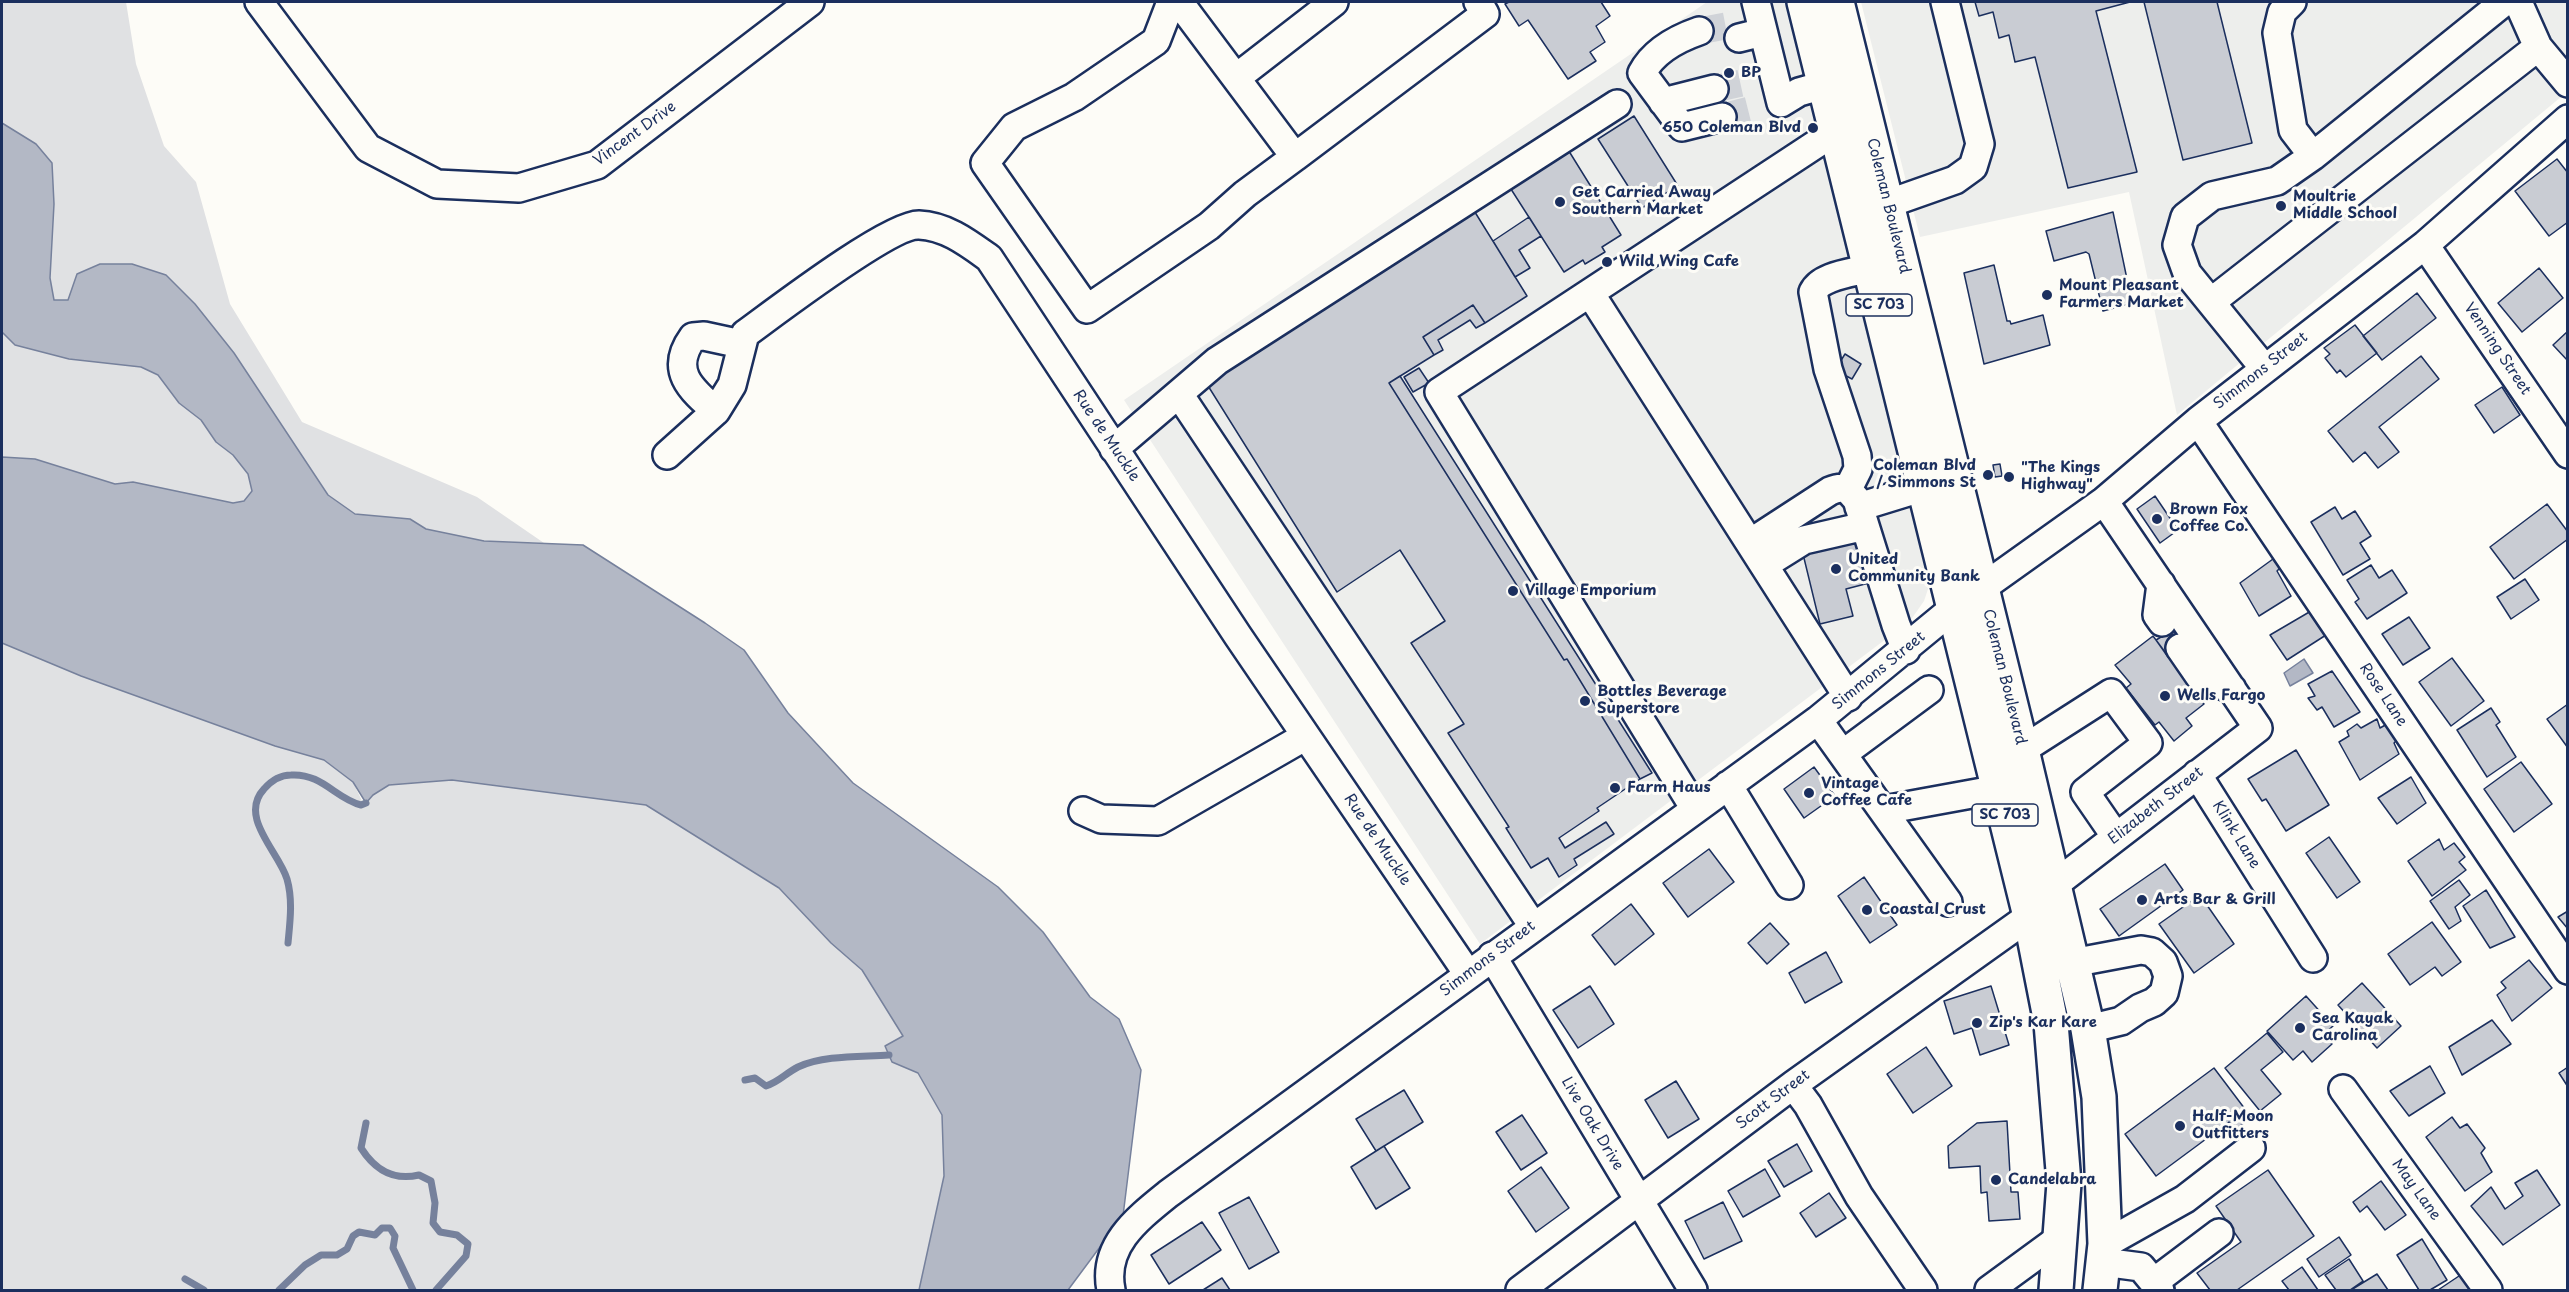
<!DOCTYPE html>
<html>
<head>
<meta charset="utf-8">
<style>
  body { margin:0 }
  #map { position:relative; width:2569px; height:1292px; overflow:hidden; background:#fdfcf7; font-family:"Playpen Sans",sans-serif }
  canvas { display:block }
  .frame { position:absolute; inset:0; border:3px solid #1b2f5e; pointer-events:none }
</style>
</head>
<body>
<div id="map">
<canvas width="2569" height="1292"></canvas>
<div class="frame"></div>
</div>
<script>
const ctx = document.querySelector('canvas').getContext('2d');
ctx.lineJoin = 'round';
function fillPath(path, color) {
  ctx.fillStyle = color;
  ctx.fill(path, 'evenodd');
}
function stroke(path, color, width, dash) {
  ctx.strokeStyle = color;
  ctx.lineWidth = width;
  ctx.lineCap = dash ? 'butt' : 'round';
  ctx.setLineDash(dash || []);
  ctx.stroke(path);
}
function write(font, color, halo, rows, align = 'center') {
  ctx.font = font + ' "Playpen Sans",sans-serif';
  ctx.lineWidth = 6;
  ctx.setLineDash([]);
  ctx.textBaseline = 'middle';
  ctx.strokeStyle = halo;
  ctx.fillStyle = color;
  for (const [text, x, y, turn = 0] of rows) {
    ctx.save();
    ctx.translate(x, y);
    ctx.rotate((+turn || 0) * Math.PI / 180);
    ctx.textAlign = isNaN(turn) ? turn : align;
    if (halo) ctx.strokeText(text, 0, 0);
    ctx.fillText(text, 0, 0);
    ctx.restore();
  }
}
fillPath(new Path2D(`
  M1707 2H1785L1926 571 1928 589 1924 601 1910 621 1480 944 1124 400Z
  M1861 2H2567V92L2177 415 2129 192 1920 237Z`), '#edeeec');
fillPath(new Path2D(`
  M2 2H126L136 64 164 146 196 182 230 304 302 422 477 497 544 543 484 541 426 529 410 519 355 514 328 495 234 353 195 304 77 274 68 300H54L50 278 54 204 36 144 2 123Z
  M2 332 15 345 69 359 141 367 158 375 179 403 201 420 216 442 233 455 248 474 252 491 244 501 233 503 133 482 115 484 35 459 2 457Z
  M2 643 81 676 275 746 324 760 353 782 362 801 389 785 452 780 646 805 778 888 831 943 862 970 903 1036 918 1073 942 1115 944 1176 919 1290H2Z`), '#e0e1e3');
const water = new Path2D(`
  M2 123 36 144 52 163 54 204 50 278 54 300H68L77 274 100 264H132L166 275 195 304 234 353 328 495 355 514 410 519 426 529 484 541 583 545 705 623 744 650 788 713 853 783 998 887 1043 932 1090 997 1119 1019 1141 1070 1123 1216 1068 1290H919L944 1176 942 1115 918 1073 892 1062 885 1046 903 1036 862 970 831 943 779 888 646 805 452 780 389 785 373 795 366 803 353 782 324 760 275 746 81 676 2 643V457L35 459 115 484 133 482 233 503 244 501 252 491 248 474 233 455 216 442 201 420 179 403 158 375 141 367 69 359 15 345 2 332Z
  M2304 659 2313 673 2290 686 2284 673Z`);
fillPath(water, '#b3b8c5');
stroke(water, '#76819c', 1.5);
stroke(new Path2D(`
  M288 943C290 922 293 900 287 879 279 852 238 817 264 789 271 781 279 775 291 775 322 773 336 799 361 805L366 803
  M745 1080 755 1078 766 1086C779 1082 786 1073 798 1067 824 1055 861 1057 889 1055
  M366 1123 361 1148C375 1170 393 1181 419 1175L431 1181 435 1203 433 1223 440 1232 457 1235 468 1244 466 1256 436 1290
  M185 1279 204 1290
  M279 1290 305 1265 321 1255H337L347 1249 353 1236 359 1232 375 1235 382 1228H390L395 1236 393 1248 413 1290`), '#76819c', 7);
const building = new Path2D(`
  M1509 2H1601L1610 16 1596 26 1605 42 1590 52 1596 61 1568 79 1528 20 1519 26 1505 4Z
  M1975 2H2130L2096 11 2137 172 2068 188 2035 57 2015 62 2009 35 1999 38 1993 12 1979 16Z
  M2144 2H2217L2252 143 2183 160Z
  M1634 116 1678 186 1642 208 1598 139Z
  M1567 148 1621 235 1602 247 1605 252 1585 264 1583 260 1564 272 1509 186Z
  M2557 159 2568 173V222L2549 236 2515 191Z
  M1473 209 1527 296 1485 323 1473 305 1423 337 1434 355 1389 383 1564 660 1567 659 1640 779 1597 808 1599 811 1559 838 1565 848 1606 822 1614 834 1574 859 1577 865 1559 877 1548 858 1531 868 1506 828 1509 827 1448 733 1464 724 1411 643 1445 621 1400 550 1337 592 1205 381Z
  M2113 212 2132 303 2103 311 2089 254 2086 252 2054 261 2046 231Z
  M1529 217 1541 236 1519 250 1530 268 1515 277 1493 241Z
  M1994 265 2007 321H2010L2011 324 2043 315 2050 345 1984 364 1964 273Z
  M2539 268 2563 298 2522 332 2498 303Z
  M2417 293 2436 318 2382 360 2363 336Z
  M1473 305 1485 323 1476 328 1470 320 1438 340 1443 350 1434 355 1423 337Z
  M2355 325 2377 353 2346 377 2340 370 2337 373 2325 358 2330 354 2324 348Z
  M2568 331V361L2553 345Z
  M1845 354 1861 364 1852 379 1835 370Z
  M2421 356 2439 379 2379 427 2399 452 2378 468 2365 452 2353 462 2328 431Z
  M1419 368 1429 383 1413 392 1404 377Z
  M1400 376 1652 773 1640 779 1567 659 1564 660 1389 383Z
  M2502 387 2520 415 2494 433 2475 405Z
  M2000 464 2002 476 1995 477 1993 465Z
  M2155 496 2178 530 2160 543 2137 509Z
  M2547 504 2568 532V539L2514 579 2490 547Z
  M2335 507 2342 519 2355 511 2371 536 2360 543 2370 559 2343 575 2311 522Z
  M1858 541 1869 583 1846 589 1853 616 1820 624 1803 554Z
  M2273 559 2280 568 2277 571 2291 596 2259 616 2240 583Z
  M2371 565 2379 578 2392 570 2407 593 2367 619 2355 602 2359 599 2347 580Z
  M2525 579 2539 600 2511 619 2497 597Z
  M2311 611 2326 635 2287 660 2270 635Z
  M2409 617 2430 648 2403 665 2382 634Z
  M2172 623 2185 638 2180 648 2168 657 2156 640 2166 634Z
  M2153 636 2204 704 2186 718 2192 726 2174 741 2159 722 2155 725 2126 688 2131 684 2115 665Z
  M2452 658 2484 701 2451 726 2419 682Z
  M2332 671 2360 712 2334 727 2322 707 2317 710 2308 698 2315 696 2308 684Z
  M2568 704V748L2547 719Z
  M2491 708 2500 722 2496 725 2516 757 2487 777 2457 730Z
  M2377 719 2380 728 2389 723 2398 739 2394 743 2399 754 2360 780 2339 742 2349 736 2347 731 2357 724 2361 728Z
  M2296 750 2329 805 2286 831 2266 799 2262 801 2248 779Z
  M2521 762 2552 804 2514 832 2484 789Z
  M1814 767 1835 796 1804 818 1784 789Z
  M2411 777 2426 803 2397 824 2378 798Z
  M2329 837 2360 882 2337 898 2306 853Z
  M2439 839 2444 850 2454 843 2465 857 2459 862 2466 870 2432 896 2408 861Z
  M1709 849 1734 882 1688 917 1663 883Z
  M2165 864 2183 890 2119 936 2100 909Z
  M1864 877 1897 925 1870 943 1838 896Z
  M2459 880 2470 895 2455 907 2461 921 2449 929 2430 901Z
  M2486 890 2515 937 2490 948 2463 906Z
  M2200 895 2234 944 2194 973 2159 924Z
  M1631 904 1654 934 1615 965 1592 935Z
  M2568 911V929L2558 917Z
  M2432 922 2461 962 2442 976 2435 967 2410 985 2388 954Z
  M1770 923 1789 944 1767 964 1748 943Z
  M1826 952 1842 982 1805 1003 1789 973Z
  M2529 960 2552 988 2512 1021 2497 995 2506 988 2501 982Z
  M2362 983 2401 1026 2377 1048 2338 1005Z
  M1590 986 1614 1024 1578 1048 1553 1010Z
  M1991 986 2009 1045 1980 1055 1972 1028 1954 1034 1944 1001Z
  M2306 996 2333 1026 2324 1034 2332 1044 2312 1062 2303 1051 2293 1060 2267 1031Z
  M2492 1020 2511 1044 2462 1075 2449 1047Z
  M2267 1033 2283 1052 2261 1070 2281 1094 2260 1111 2225 1068Z
  M1926 1047 1952 1086 1913 1113 1887 1074Z
  M2430 1066 2445 1093 2409 1116 2390 1091Z
  M2568 1067V1087L2559 1073Z
  M2214 1068 2251 1117 2235 1130 2229 1122 2156 1176 2125 1134Z
  M1676 1081 1699 1119 1668 1138 1645 1100Z
  M1404 1090 1423 1122 1376 1151 1356 1119Z
  M1522 1115 1547 1153 1521 1170 1496 1132Z
  M2452 1117 2460 1128 2467 1124 2485 1148 2481 1153 2492 1172 2465 1191 2426 1137Z
  M2007 1121 2011 1192H2018L2020 1219 1989 1221 1987 1192 1981 1193 1980 1166 1949 1168 1948 1146 1977 1123Z
  M1797 1144 1812 1171 1784 1187 1768 1161Z
  M1384 1146 1410 1188 1376 1209 1351 1167Z
  M1541 1167 1569 1208 1536 1232 1508 1191Z
  M1765 1169 1780 1196 1743 1217 1728 1191Z
  M2268 1170 2314 1236 2237 1290H2210L2197 1273 2241 1242 2216 1206Z
  M2537 1170 2560 1205 2503 1245 2471 1206 2491 1187 2505 1209 2523 1196 2515 1183Z
  M2381 1181 2406 1215 2385 1230 2367 1206 2360 1212 2353 1202Z
  M1829 1193 1846 1218 1816 1237 1800 1213Z
  M1249 1197 1279 1252 1249 1269 1219 1213Z
  M1723 1202 1742 1241 1704 1259 1685 1221Z
  M1202 1222 1221 1250 1169 1284 1151 1255Z
  M2339 1237 2351 1255 2319 1277 2307 1259Z
  M2422 1239 2447 1280 2430 1290H2419L2397 1255Z
  M2349 1259 2363 1281 2350 1290H2336L2325 1275Z
  M2302 1267 2318 1290H2289L2282 1281Z
  M2471 1268 2479 1290H2438Z
  M2377 1274 2388 1290H2351Z
  M1222 1278 1230 1290H1203Z`);
fillPath(building, '#c9ccd3');
stroke(building, '#1b2f5e', 1.5);
stroke(new Path2D(`
  M1699 31 1736 24
  M1714 89 1751 81
  M1722 117 1758 108`), '#d0d3d8', 27, [27, 14]);
const minor = new Path2D(`
  M259 2 368 148 437 184 519 188 597 165 810 2
  M1171 2 1156 41 1074 97 1014 127 985 163 1087 309 1209 226 1245 194 1295 157
  M1179 2 1295 157 1485 14 1478 2
  M1756 2 1781 103 1799 92 1824 85
  M2292 2 2282 12 2277 33 2293 130 2313 156
  M2518 2 2538 47 2568 83
  M1699 31C1676 39 1653 52 1642 73L1682 127 1722 117
  M1739 38 1763 32
  M1236 78 1334 2
  M1663 102 1714 89
  M1887 204 1955 180 1973 167 1980 144 1945 2
  M2425 245 2568 454
  M1590 293 1848 697
  M2211 302 2538 47
  M2264 368 2187 273 2177 245 2185 217 2212 196 2277 181 2313 156 2504 2
  M1179 394 1533 926
  M716 411C690 389 669 370 693 337L704 336 741 344
  M2198 421 2568 970
  M1114 449 1217 361 1617 104
  M667 455 716 411 732 385 745 334C774 313 890 224 919 225 946 226 968 243 989 258L1238 636 1468 974
  M1848 489 1858 469 1857 456 1828 369 1813 292C1821 275 1853 273 1870 268
  M1859 507 1924 487
  M1750 543 1830 491C1844 485 1848 489 1857 500L1896 625 1906 650
  M1764 565 1804 540 1865 526
  M2161 584 2157 615 2162 622
  M2180 648 2200 677 2232 689
  M1818 720 1948 902
  M2022 750 2111 693 2148 743 2085 792 2116 837
  M1844 753 1929 690
  M2197 774 2313 958
  M1728 785 1789 885
  M1695 809 1439 392 1836 131
  M1884 810 1999 789
  M1083 811 1101 819 1158 821 1306 736
  M2054 885 2258 728 2104 501
  M1492 956 1693 1290
  M2072 963 2141 950 2152 952 2163 962 2168 976 2164 993 2154 1002 2140 1008 2121 1021 2088 1029
  M1793 1085 1808 1105 1859 1196 1923 1290
  M2343 1089 2488 1290
  M2105 1244 2185 1199 2251 1148
  M2103 1262 2141 1267 2160 1290
  M2154 1282 2219 1233
  M1111 1290C1102 1246 1137 1219 1168 1194L1818 720 1954 608 2104 501 2198 421 2425 245 2568 119
  M1520 1290 1793 1085 2030 916
  M1989 1290 2060 1238`);
const major = new Path2D(`
  M1804 2 2030 916 2051 1023 2064 1183 2056 1290
  M1837 2 2022 750 2088 1029 2099 1097 2105 1244 2100 1290`);
stroke(minor, '#1b2f5e', 32);
stroke(major, '#1b2f5e', 38);
stroke(minor, '#fdfcf7', 27);
stroke(major, '#fdfcf7', 33);
for (const [x, y, r, color] of [
  [1729,73,6,"#1b2f5e"],
  [1813,128,6,"#1b2f5e"],
  [1560,202,6,"#1b2f5e"],
  [2281,206,6,"#1b2f5e"],
  [1607,262,6,"#1b2f5e"],
  [2047,295,6,"#1b2f5e"],
  [1988,475,6,"#1b2f5e"],
  [2009,477,6,"#1b2f5e"],
  [2157,519,6,"#1b2f5e"],
  [1836,569,6,"#1b2f5e"],
  [1513,591,6,"#1b2f5e"],
  [2165,696,6,"#1b2f5e"],
  [1585,701,6,"#1b2f5e"],
  [1615,788,6,"#1b2f5e"],
  [1809,793,6,"#1b2f5e"],
  [2142,900,6,"#1b2f5e"],
  [1867,910,6,"#1b2f5e"],
  [1977,1023,6,"#1b2f5e"],
  [2300,1028,6,"#1b2f5e"],
  [2180,1126,6,"#1b2f5e"],
  [1996,1180,6,"#1b2f5e"]
]) {
  const dot = new Path2D();
  dot.arc(x, y, r, 0, 2 * Math.PI);
  ctx.fillStyle = color;
  ctx.fill(dot);
  stroke(dot, '#fdfcf7', 2);
}
for (const [x, y, w] of [
  [1879,305,66],
  [2005,815,66]
]) {
  const box = new Path2D();
  box.roundRect(x - w / 2, y - 11, w, 22, 4.5);
  ctx.fillStyle = '#fdfcf7';
  ctx.fill(box);
  stroke(box, '#1b2f5e', 1.5);
}
write('bold 14px', '#1b2f5e', null, [
  ["SC 703",1879,305],
  ["SC 703",2005,815]
]);
write('bold 15px', '#1b2f5e', '#fdfcf7', [
  ["BP",1741,73],
  ["650 Coleman Blvd",1801,128,"right"],
  ["Get Carried Away",1572,193],
  ["Southern Market",1572,210],
  ["Moultrie",2293,197],
  ["Middle School",2293,214],
  ["Wild Wing Cafe",1619,262],
  ["Mount Pleasant",2059,286],
  ["Farmers Market",2059,303],
  ["Coleman Blvd",1976,466,"right"],
  ["/ Simmons St",1976,483,"right"],
  ["\"The Kings",2021,468],
  ["Highway\"",2021,485],
  ["Brown Fox",2169,510],
  ["Coffee Co.",2169,527],
  ["United",1848,560],
  ["Community Bank",1848,577],
  ["Village Emporium",1525,591],
  ["Bottles Beverage",1597,692],
  ["Superstore",1597,709],
  ["Wells Fargo",2177,696],
  ["Vintage",1821,784],
  ["Coffee Cafe",1821,801],
  ["Farm Haus",1627,788],
  ["Arts Bar & Grill",2154,900],
  ["Coastal Crust",1879,910],
  ["Sea Kayak",2312,1019],
  ["Carolina",2312,1036],
  ["Zip's Kar Kare",1989,1023],
  ["Half-Moon",2192,1117],
  ["Outfitters",2192,1134],
  ["Candelabra",2008,1180]
], 'left');
write('15px', '#1b2f5e', '#fdfcf7', [
  ["Vincent Drive",635,134,-36],
  ["Coleman Boulevard",1888,206,76],
  ["Venning Street",2497,349,56],
  ["Simmons Street",2261,371,-38],
  ["Rue de Muckle",1106,436,56],
  ["Simmons Street",1879,671,-39],
  ["Coleman Boulevard",2004,677,76],
  ["Rose Lane",2383,695,56],
  ["Elizabeth Street",2156,806,-38],
  ["Klink Lane",2236,835,58],
  ["Rue de Muckle",1377,840,56],
  ["Simmons Street",1488,959,-37],
  ["Scott Street",1773,1100,-37],
  ["Live Oak Drive",1592,1124,59],
  ["May Lane",2416,1190,54]
]);
</script>
</body>
</html>
